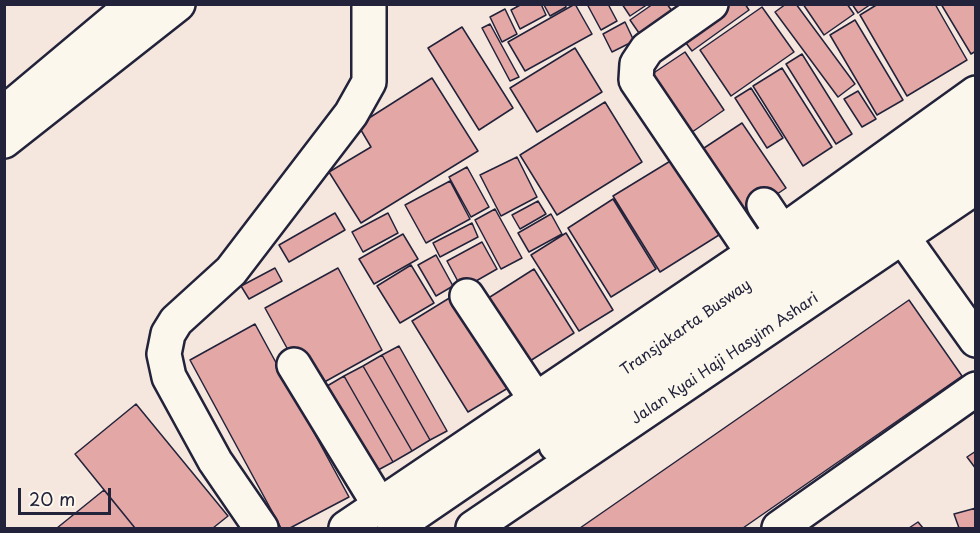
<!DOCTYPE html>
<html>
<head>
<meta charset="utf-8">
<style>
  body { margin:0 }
  #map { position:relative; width:980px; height:533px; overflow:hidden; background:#f6e7de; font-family:"Playpen Sans",sans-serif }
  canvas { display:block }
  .frame { position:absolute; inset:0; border:6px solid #22223b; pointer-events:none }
  .scale { position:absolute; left:18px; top:488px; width:93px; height:27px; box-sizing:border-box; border:3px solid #22223b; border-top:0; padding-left:8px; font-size:18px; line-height:21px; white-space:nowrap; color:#22223b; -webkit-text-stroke:4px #fbf7ec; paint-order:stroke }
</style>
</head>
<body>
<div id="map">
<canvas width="980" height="533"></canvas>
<div class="frame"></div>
<div class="scale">20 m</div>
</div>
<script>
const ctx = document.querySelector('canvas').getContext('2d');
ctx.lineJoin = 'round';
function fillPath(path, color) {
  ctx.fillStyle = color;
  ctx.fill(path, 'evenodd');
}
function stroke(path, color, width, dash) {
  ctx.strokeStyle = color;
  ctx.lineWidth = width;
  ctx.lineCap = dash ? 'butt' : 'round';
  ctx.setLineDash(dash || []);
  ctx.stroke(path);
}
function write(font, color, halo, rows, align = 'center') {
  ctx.font = font + ' "Playpen Sans",sans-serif';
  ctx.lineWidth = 4.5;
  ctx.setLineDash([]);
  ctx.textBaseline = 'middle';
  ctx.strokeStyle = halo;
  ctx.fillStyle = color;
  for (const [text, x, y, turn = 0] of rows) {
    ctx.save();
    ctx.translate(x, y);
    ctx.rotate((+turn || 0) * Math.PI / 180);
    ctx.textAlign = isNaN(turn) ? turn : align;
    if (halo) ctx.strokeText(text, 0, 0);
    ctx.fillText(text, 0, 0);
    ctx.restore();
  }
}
const building = new Path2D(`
  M522 4H541L546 15 520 29 511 10Z
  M565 4 566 7 550 16 544 5Z
  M575 4 592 34 525 71 508 42Z
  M587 4H608L617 21 601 30Z
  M622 4H648L630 16Z
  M653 4H667L672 11 639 33 630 20Z
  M723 4H745L749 10 692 51 680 35Z
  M786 4H796L855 84 838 97 775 12Z
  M803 4H847L854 14 824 35Z
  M852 4H871L858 13Z
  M878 4H935L967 60 907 96 860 15Z
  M941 4H976V51L971 54Z
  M762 7 794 52 731 96 700 50Z
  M505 9 517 34 502 42 490 17Z
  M855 20 903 100 877 115 830 35Z
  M625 22 634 41 612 52 603 34Z
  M490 24 519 77 510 81 482 28Z
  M462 27 513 108 479 130 428 48Z
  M575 48 602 92 537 132 510 88Z
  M685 52 724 110 682 139 643 80Z
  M802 54 852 134 836 144 786 64Z
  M782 68 832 147 803 166 753 86Z
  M432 78 478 151 361 223 329 172 371 147 358 125Z
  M751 88 783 138 767 148 735 98Z
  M858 91 876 119 862 127 844 99Z
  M605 102 642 162 557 215 520 155Z
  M742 123 786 188 745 216 701 150Z
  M517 157 537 197 501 216 480 175Z
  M672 160 719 235 660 272 613 196Z
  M467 167 489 207 471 217 449 177Z
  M450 181 470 219 426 243 405 205Z
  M613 199 656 269 611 297 568 228Z
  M538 201 546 214 520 229 512 215Z
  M495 209 522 258 501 269 475 220Z
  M335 213 345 230 289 262 279 245Z
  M388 213 398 233 363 252 352 232Z
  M551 214 562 234 529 252 518 233Z
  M472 223 478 237 440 257 433 243Z
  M566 233 613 310 579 331 531 255Z
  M403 234 418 259 374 284 359 259Z
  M482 242 497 269 462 289 447 261Z
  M436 255 453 286 436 296 418 265Z
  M411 265 434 303 400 323 377 286Z
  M275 268 282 281 249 299 241 286Z
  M338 268 382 350 310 390 265 308Z
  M534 269 574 333 519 368 479 304Z
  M451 297 508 388 468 412 412 321Z
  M909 300 962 376 743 528H580Z
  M255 324 349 497 290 528H281L190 360Z
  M399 346 447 431 430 440 382 355Z
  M382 355 430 440 412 451 363 366Z
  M363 366 412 451 393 462 344 376Z
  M344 376 393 462 365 477 317 392Z
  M136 404 228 516 213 528H135L75 454Z
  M976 451V469L967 457Z
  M104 490 135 528H57Z
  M976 508V528H959L954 514Z
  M918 522 923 528H909Z`);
fillPath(building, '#e3a8a5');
stroke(building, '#22223b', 1.5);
const minor = new Path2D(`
  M711 4 647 49 637 64 636 80 753 253
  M4 113 134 4
  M4 141 178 4
  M764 205 782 232
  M904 239 976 340
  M467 296 536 400
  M294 365 380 506
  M556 445 811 270 976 153
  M261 528 215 461 169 377 164 354 168 334 176 321 231 271 351 114 369 82V4
  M394 528 745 288 976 123
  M779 528 976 389`);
const major = new Path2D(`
  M346 528 753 253 976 93
  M473 528 976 187`);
stroke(minor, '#22223b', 38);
stroke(major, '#22223b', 38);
stroke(minor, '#fbf7ec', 33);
stroke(major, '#fbf7ec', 33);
write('15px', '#22223b', '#fbf7ec', [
  ["Transjakarta Busway",686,328,-35],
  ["Jalan Kyai Haji Hasyim Ashari",725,359,-34]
]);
</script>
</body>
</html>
